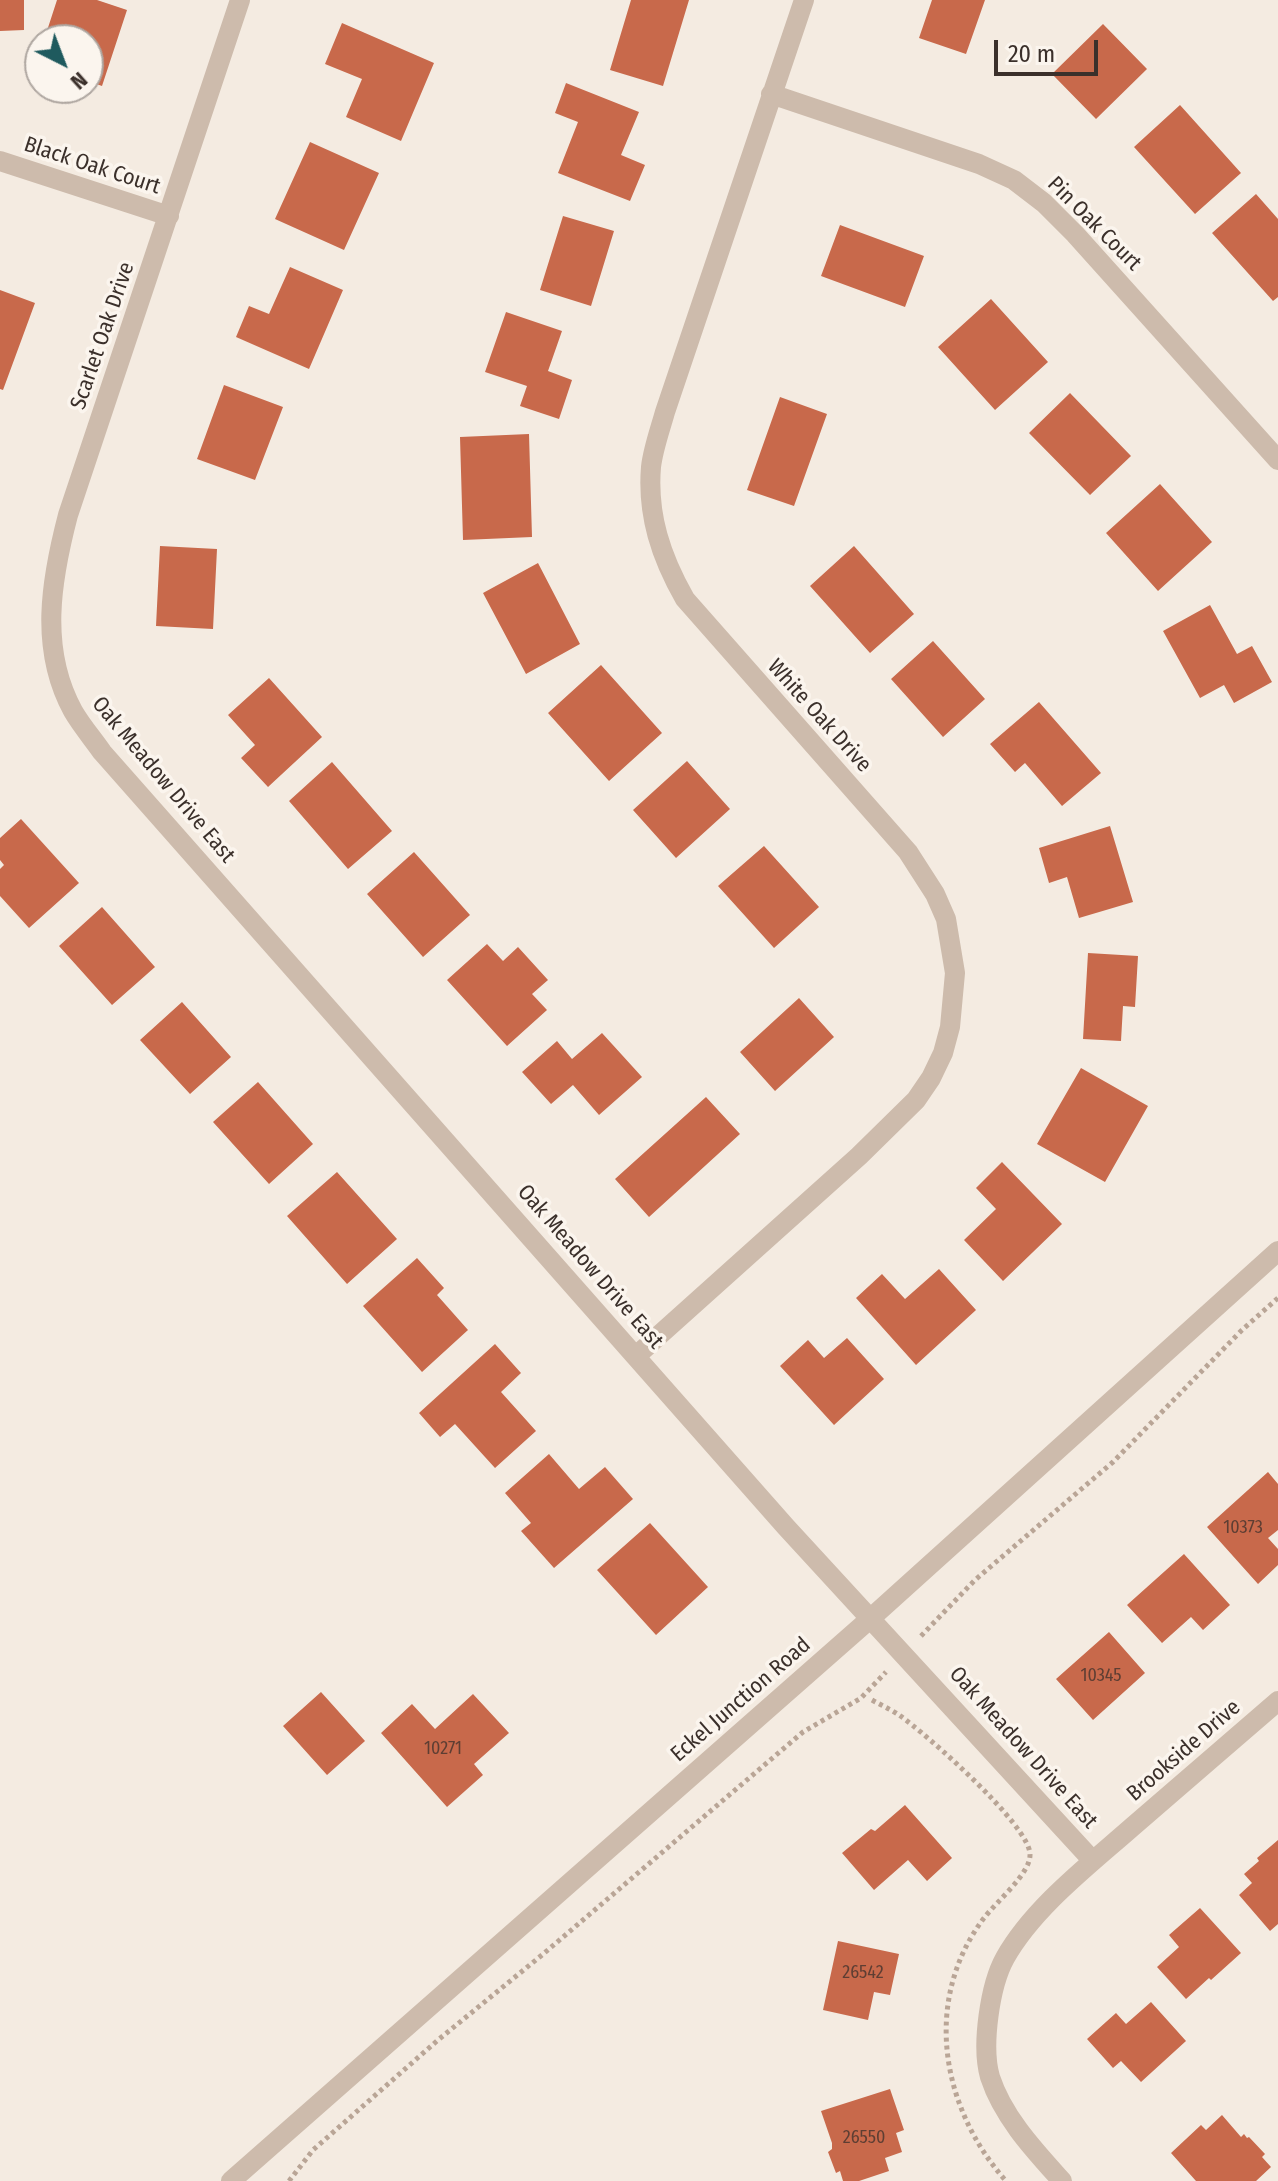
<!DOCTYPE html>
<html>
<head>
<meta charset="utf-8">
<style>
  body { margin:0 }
  #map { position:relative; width:1278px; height:2181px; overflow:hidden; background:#f4ebe1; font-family:"Fira Sans Condensed",sans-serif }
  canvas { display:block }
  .north { position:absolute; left:24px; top:24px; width:80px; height:80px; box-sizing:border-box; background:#fbf5ee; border:2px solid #aea6a0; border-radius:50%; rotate:138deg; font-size:22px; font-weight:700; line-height:32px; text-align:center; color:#3b302b }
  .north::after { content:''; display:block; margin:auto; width:28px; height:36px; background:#1f5a5e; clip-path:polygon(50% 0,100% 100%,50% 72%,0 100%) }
  .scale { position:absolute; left:994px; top:40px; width:104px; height:36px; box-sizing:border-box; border:4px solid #3b302b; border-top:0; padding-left:10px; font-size:24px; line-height:28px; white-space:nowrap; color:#3b302b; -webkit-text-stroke:6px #fbf5ee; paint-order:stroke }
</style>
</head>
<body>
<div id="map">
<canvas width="1278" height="2181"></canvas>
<div class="north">N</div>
<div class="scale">20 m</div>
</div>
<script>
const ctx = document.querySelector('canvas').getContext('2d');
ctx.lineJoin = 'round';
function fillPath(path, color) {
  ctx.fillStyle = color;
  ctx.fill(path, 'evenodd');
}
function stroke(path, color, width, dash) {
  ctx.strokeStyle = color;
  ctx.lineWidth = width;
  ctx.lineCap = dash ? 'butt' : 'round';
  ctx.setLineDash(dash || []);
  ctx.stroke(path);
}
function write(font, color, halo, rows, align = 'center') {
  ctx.font = font + ' "Fira Sans Condensed",sans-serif';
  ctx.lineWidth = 7;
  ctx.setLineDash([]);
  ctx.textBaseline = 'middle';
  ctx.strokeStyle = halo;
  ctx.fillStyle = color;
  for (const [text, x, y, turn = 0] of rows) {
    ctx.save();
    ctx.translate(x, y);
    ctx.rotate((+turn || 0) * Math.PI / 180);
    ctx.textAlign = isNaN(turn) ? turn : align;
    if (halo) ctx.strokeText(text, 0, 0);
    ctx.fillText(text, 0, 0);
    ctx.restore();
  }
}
fillPath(new Path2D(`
  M0 0H24V30L0 31Z
  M57 0H97L127 10 102 86 88 81V40H44Z
  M631 0H689L663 86 610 70Z
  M932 0H985L966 54 919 38Z
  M342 23 434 63 401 141 346 117 362 79 325 64Z
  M1103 24 1147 69 1096 119 1052 74Z
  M566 83 639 112 621 155 645 165 630 201 558 173 578 122 555 113Z
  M1180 105 1241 173 1195 214 1134 147Z
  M310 142 379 173 344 250 275 219Z
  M1256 194 1278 219V297L1273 301 1212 233Z
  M563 216 614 231 591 306 540 290Z
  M840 225 924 256 905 307 821 276Z
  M290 267 343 290 309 369 236 337 249 306 269 314Z
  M0 290 35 303 3 390 0 389Z
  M991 299 1048 362 995 410 938 347Z
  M506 312 562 331 548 371 572 380 559 419 520 406 527 386 485 372Z
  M224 385 283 407 255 480 197 459Z
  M1070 393 1131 456 1090 495 1029 433Z
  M780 397 827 414 794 506 747 490Z
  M529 434 532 537 463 540 460 437Z
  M1160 484 1212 542 1158 591 1106 533Z
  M160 546 217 549 213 629 156 626Z
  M854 546 914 614 870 653 810 586Z
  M538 563 580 644 526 674 483 593Z
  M1210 605 1237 654 1252 646 1272 682 1234 703 1224 685 1200 698 1163 631Z
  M933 641 985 699 943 737 891 679Z
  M601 665 662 733 609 781 548 713Z
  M269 678 322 737 268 787 241 758 255 745 228 715Z
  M1039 702 1101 773 1062 806 1025 763 1015 772 990 744Z
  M687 761 730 809 676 858 633 810Z
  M332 762 392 831 348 869 289 801Z
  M21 819 79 883 29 928 0 896V869L4 865 0 860V838Z
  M1110 826 1133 902 1079 918 1067 877 1049 883 1039 848Z
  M764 846 819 907 774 948 718 886Z
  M414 852 470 915 423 957 367 894Z
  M102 907 155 967 112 1005 59 946Z
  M487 944 503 961 518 947 548 980 532 994 547 1010 507 1046 447 980Z
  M1088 953 1138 956 1135 1007 1123 1006 1121 1041 1083 1039Z
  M799 998 834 1037 775 1091 740 1052Z
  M182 1002 231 1057 190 1094 140 1040Z
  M602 1033 642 1077 599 1115 573 1085 551 1104 522 1072 557 1041 572 1059Z
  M1081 1068 1148 1106 1105 1182 1037 1144Z
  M258 1082 313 1144 269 1184 213 1122Z
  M706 1097 740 1134 649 1217 615 1179Z
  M1002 1162 1062 1224 1003 1281 964 1240 996 1209 976 1188Z
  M337 1172 397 1239 347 1284 287 1216Z
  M417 1258 444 1288 437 1295 468 1330 422 1372 363 1306Z
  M939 1269 976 1310 916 1365 856 1298 882 1274 905 1299Z
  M847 1338 884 1379 834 1425 780 1366 808 1340 824 1358Z
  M495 1344 521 1373 501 1392 536 1431 495 1468 455 1424 440 1437 419 1413Z
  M549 1454 579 1489 605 1467 633 1499 554 1568 521 1531 531 1523 505 1493Z
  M1268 1472 1278 1484V1530L1268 1538 1278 1549V1565L1258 1584 1207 1527Z
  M650 1523 708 1587 656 1635 597 1570Z
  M1184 1554 1230 1605 1203 1630 1191 1617 1162 1643 1127 1605Z
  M1109 1632 1145 1673 1093 1720 1056 1679Z
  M321 1692 365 1741 327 1775 283 1726Z
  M473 1694 509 1733 474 1764 483 1775 447 1807 381 1733 412 1704 435 1729Z
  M905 1805 952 1858 927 1881 908 1860 874 1890 842 1853 871 1829 875 1831Z
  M1278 1840V1924L1270 1931 1239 1895 1252 1883 1244 1874 1259 1861 1257 1858Z
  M1200 1908 1241 1953 1211 1980 1209 1978 1186 1999 1157 1967 1179 1947 1169 1935Z
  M838 1941 899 1954 890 1995 874 1992 868 2020 823 2010Z
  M1151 2002 1186 2041 1141 2082 1121 2061 1113 2068 1087 2039 1116 2013 1126 2024Z
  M890 2089 904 2130 896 2133 902 2152 885 2158 889 2171 859 2181H843L840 2171 836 2173 828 2152 832 2149V2143L821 2111Z
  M1222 2115 1241 2137 1244 2134 1247 2138 1249 2137 1265 2154 1262 2157 1271 2167 1256 2181H1196L1171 2153 1201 2125 1206 2130Z`), '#c8694b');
stroke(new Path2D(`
  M921 1636 975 1580 1113 1462 1242 1330 1278 1298
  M872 1700C881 1705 890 1709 899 1715 925 1733 1031 1826 1030 1855 1030 1874 996 1902 984 1918 922 2000 941 2108 1006 2181
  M289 2181 313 2150 438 2040 542 1955 803 1732 861 1698 886 1672`), '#b9a596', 5, [4, 4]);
stroke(new Path2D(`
  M240 0 68 515C51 580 39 649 73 711 81 725 93 739 102 752L786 1527 1093 1861
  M771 94 979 164 1014 180 1044 203 1075 234 1278 460
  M0 161 169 216
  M636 1356 859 1156 916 1100 931 1078 943 1053 950 1027 955 973 946 919 935 894 908 852 685 599C661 557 647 515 651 467 653 449 660 430 665 412L804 0
  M231 2181 871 1618 1278 1251
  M1062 2181C1034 2150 1003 2117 990 2077 981 2046 990 1985 1005 1958 1033 1908 1089 1865 1131 1828 1180 1786 1229 1743 1278 1701`), '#cdbbac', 20);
write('18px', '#5e3e33', null, [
  ["10373",1243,1528],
  ["10345",1101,1676],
  ["10271",443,1749],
  ["26542",863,1973],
  ["26550",864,2138]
]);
write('22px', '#3b302b', '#fbf5ee', [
  ["Black Oak Court",92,166,18],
  ["Pin Oak Court",1094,224,45],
  ["Scarlet Oak Drive",103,336,-71],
  ["White Oak Drive",819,716,48],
  ["Oak Meadow Drive East",163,780,50],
  ["Oak Meadow Drive East",590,1267,49],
  ["Eckel Junction Road",741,1700,-41],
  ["Oak Meadow Drive East",1023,1748,48],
  ["Brookside Drive",1184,1751,-41]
]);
</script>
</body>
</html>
